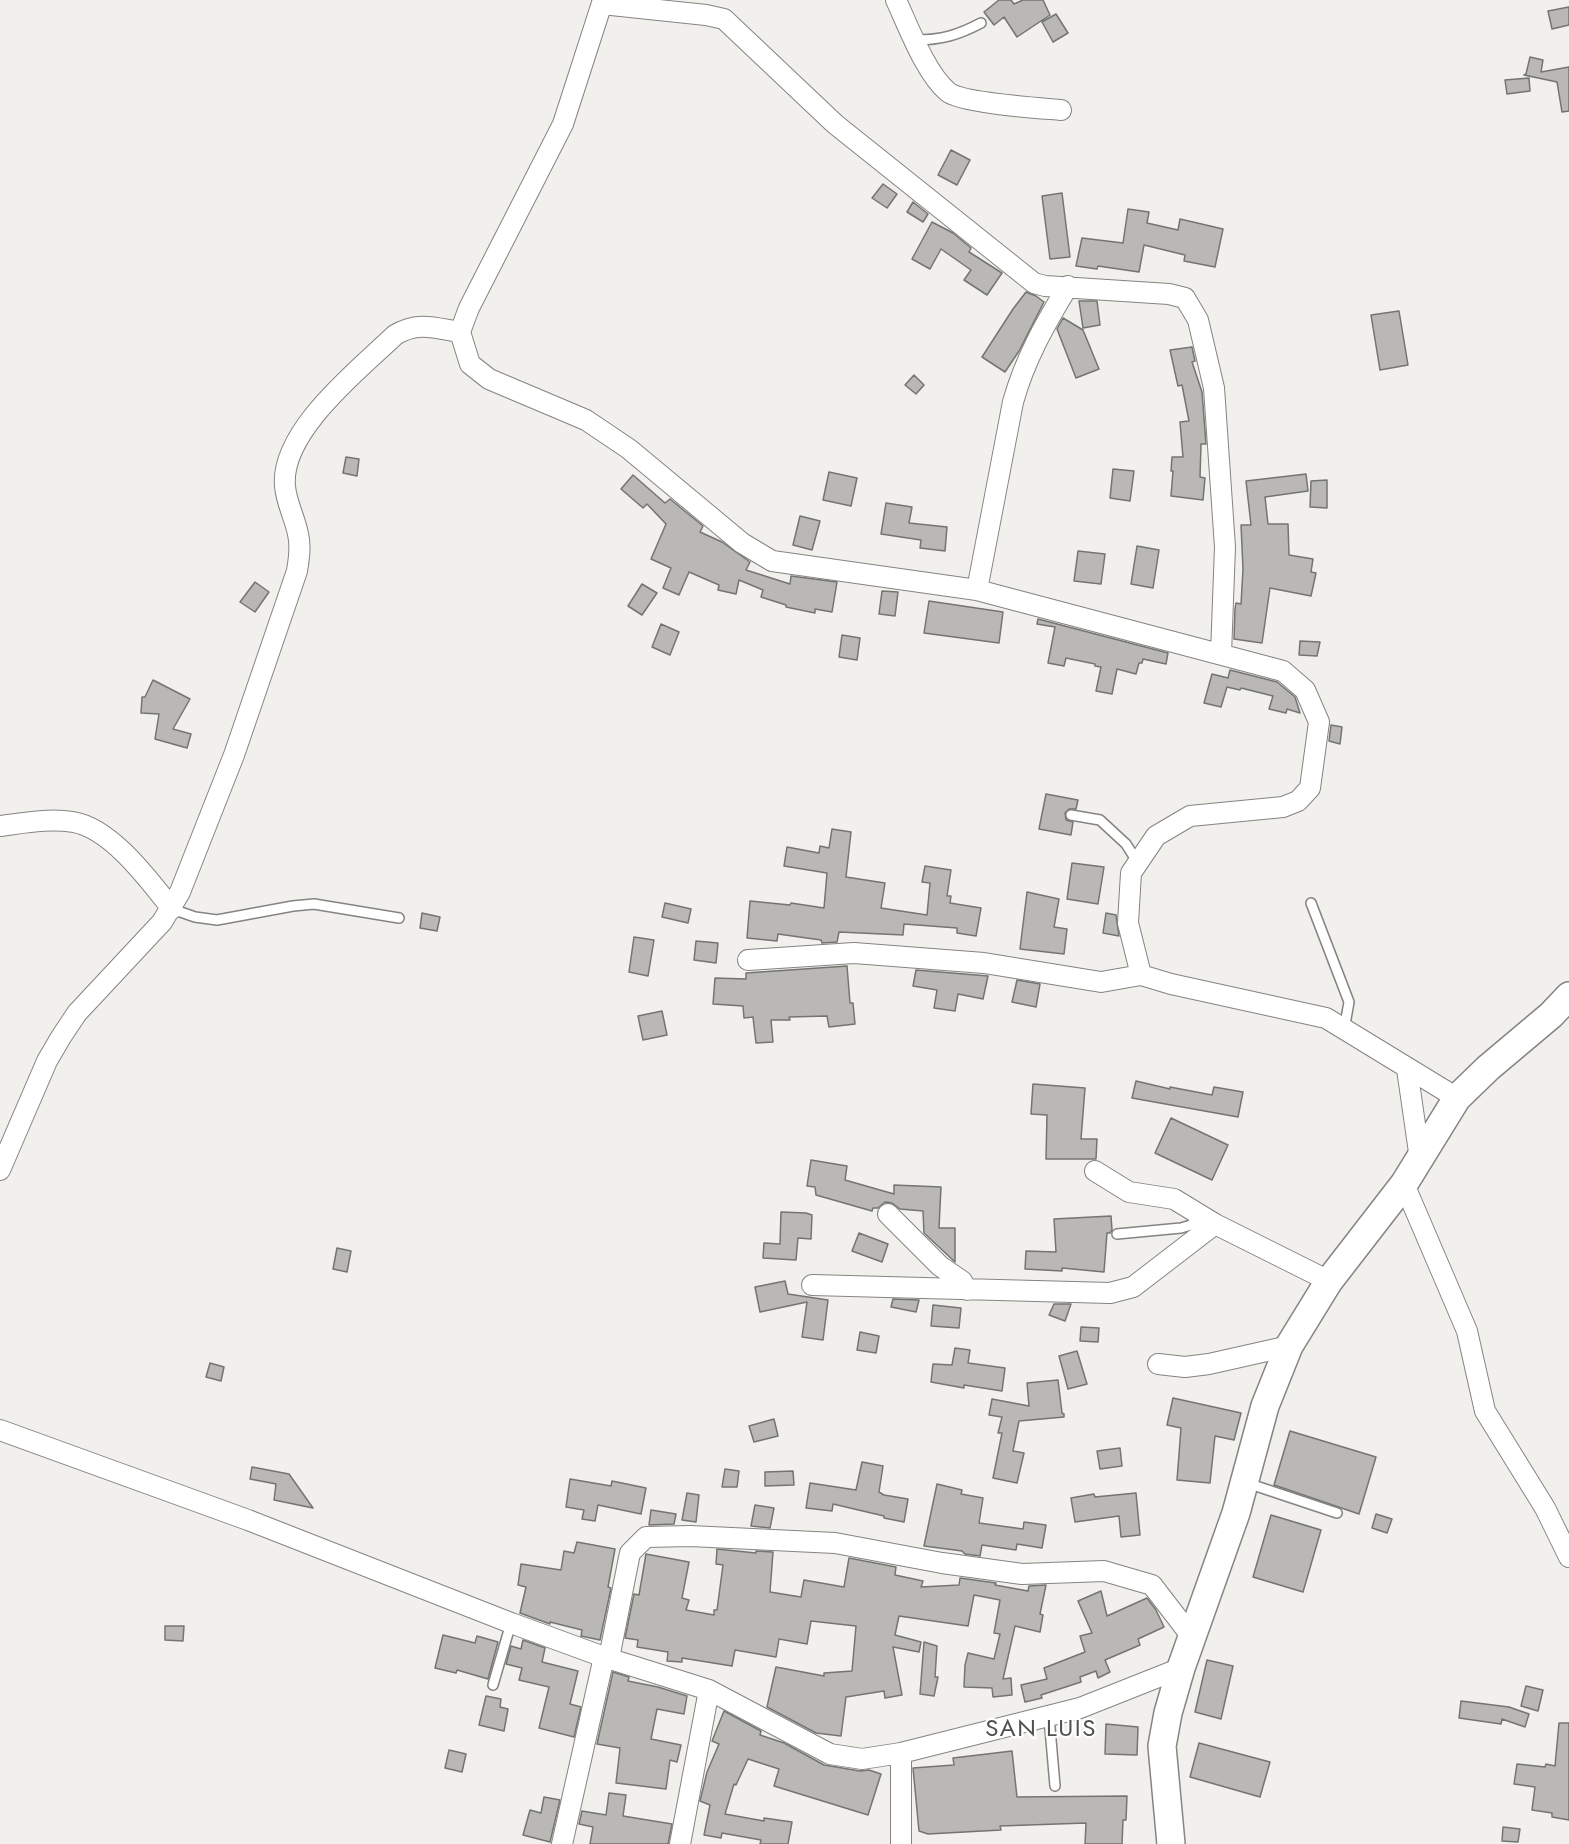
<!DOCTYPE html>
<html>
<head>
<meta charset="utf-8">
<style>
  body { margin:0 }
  canvas { display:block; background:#f1f0ed }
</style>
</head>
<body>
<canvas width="1569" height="1844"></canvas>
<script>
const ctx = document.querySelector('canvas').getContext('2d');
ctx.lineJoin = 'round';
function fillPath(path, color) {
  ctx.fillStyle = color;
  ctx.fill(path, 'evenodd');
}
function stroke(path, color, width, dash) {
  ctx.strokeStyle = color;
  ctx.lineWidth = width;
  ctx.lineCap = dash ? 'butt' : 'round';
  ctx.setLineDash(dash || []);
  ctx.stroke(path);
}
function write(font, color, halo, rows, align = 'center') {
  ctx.font = font + ' Jost,sans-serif';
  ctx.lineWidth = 4.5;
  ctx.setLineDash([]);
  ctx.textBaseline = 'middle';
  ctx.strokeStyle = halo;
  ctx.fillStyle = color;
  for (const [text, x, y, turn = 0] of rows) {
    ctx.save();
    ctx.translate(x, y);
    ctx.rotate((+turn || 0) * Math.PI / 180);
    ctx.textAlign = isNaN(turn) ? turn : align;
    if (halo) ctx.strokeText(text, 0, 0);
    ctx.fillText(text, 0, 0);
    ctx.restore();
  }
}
const building = new Path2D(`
  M999 0H1011L1014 4 1023 0H1043L1050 15 1017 37 1004 17 994 25 984 12Z
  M1569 7V25L1552 29 1548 11Z
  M1056 14 1068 33 1053 42 1042 22Z
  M1530 57 1543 60 1541 72 1569 67V111L1562 112 1557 82 1524 75 1526 74Z
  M1529 78 1530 91 1507 94 1505 80Z
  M951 150 970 160 957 185 938 175Z
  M883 184 897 194 887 208 872 198Z
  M1062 193 1070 257 1050 259 1042 196Z
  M913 202 928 214 923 222 907 212Z
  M1128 209 1149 212 1147 223 1178 230 1180 219 1223 229 1215 267 1184 261 1185 255 1144 245 1139 272 1098 266 1097 269 1076 266 1082 238 1123 243Z
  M932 222 953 233 971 248 969 252 1002 273 987 295 964 280 971 270 941 249 930 269 912 259Z
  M1026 292 1036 296 1044 302 1019 351 1005 372 982 357 1013 309Z
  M1079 301H1097L1100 325 1083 328Z
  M1399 311 1408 365 1380 370 1371 315Z
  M1063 318 1083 330 1099 369 1076 378 1057 329Z
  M1192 347 1195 361 1192 362 1202 392 1206 444H1201L1200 477 1205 478 1203 500 1171 496 1173 471H1171L1172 457H1183L1180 422 1189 421 1182 385 1178 386 1170 350Z
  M914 375 924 385 916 394 905 385Z
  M346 457 359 459 357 476 343 473Z
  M1113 469 1134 471 1130 501 1110 498Z
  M829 472 857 478 851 506 823 500Z
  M1306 474 1308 491 1265 497 1268 524H1288L1289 555 1313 559 1311 572 1316 573 1311 596 1270 588 1262 643 1234 639 1235 609 1236 603 1241 604 1243 569 1241 525H1251L1246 481Z
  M633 475 665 503 670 499 703 526 700 532 722 542 750 562 746 570 790 584 791 576 837 582 832 612 815 609V613L786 607V605L761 597 763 590 739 580 736 594 718 590 719 585 689 572 679 595 663 588 671 568 651 559 666 524 647 504 643 508 621 489Z
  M1327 480V508L1310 507 1311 481Z
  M886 503 912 507 909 523 947 527 945 551 920 548 921 540 881 534Z
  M800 516 820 521 812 550 793 545Z
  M1137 546 1159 550 1153 588 1131 584Z
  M1078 551 1105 554 1101 584 1074 581Z
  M255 582 269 592 255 612 240 602Z
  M642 584 657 593 642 615 628 606Z
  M882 591 898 592 895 616 879 614Z
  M929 601 1003 612 999 643 924 633Z
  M1038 619 1168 653 1166 664 1143 659 1142 663H1139L1136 674 1117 669 1112 694 1096 691 1101 667 1095 666V664L1066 658 1064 666 1048 663 1055 627 1037 624Z
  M661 624 679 632 670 655 652 647Z
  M842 635 860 638 857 660 839 657Z
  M1300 641 1320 642 1317 656 1299 655Z
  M1230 670 1277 682 1295 697 1300 713 1287 709 1286 713 1269 709 1273 696 1241 688 1240 690 1227 687 1221 707 1204 703 1212 674 1228 678Z
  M153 680 190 699 173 729 191 734 187 748 155 739 159 714 141 713 142 697H145Z
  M1331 725 1342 727 1340 744 1329 741Z
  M1046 794 1078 800 1076 809H1069L1065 813 1066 820 1073 822 1071 835 1039 829Z
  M832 829 851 832 846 877 885 883 881 908 927 915 930 883 922 882 925 866 951 870 947 896H951L950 903 981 908 976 936 957 933V928L904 924 903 935 839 932 837 942 822 943 821 940 778 934 777 941 747 938 750 901 790 905 791 903 824 908 827 873 784 866 787 847 819 853 820 846 829 848Z
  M1072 863 1104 867 1098 904 1067 899Z
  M1027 892 1059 899 1054 927 1067 929 1064 954 1020 949Z
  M665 903 691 909 688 923 662 917Z
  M422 913 440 917 437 931 420 928Z
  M1106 913 1116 915 1119 936 1103 933Z
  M634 937 654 940 648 976 629 972Z
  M696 941 718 943 716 963 694 960Z
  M847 966 850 1003H853L855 1024 829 1027 827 1016 789 1017 790 1020H771L773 1042 756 1043 753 1017 744 1018 743 1006 713 1004 715 978 746 979V973Z
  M916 970 988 976 983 999 958 994 955 1011 934 1008 937 990 913 986Z
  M1017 980 1040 984 1036 1007 1012 1002Z
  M662 1011 667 1035 643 1040 638 1016Z
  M1136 1081 1170 1089V1087L1212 1095 1214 1087 1243 1092 1238 1117 1132 1098Z
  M1033 1084 1085 1088 1081 1139H1097L1096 1159H1046L1047 1115 1031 1114Z
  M1171 1118 1228 1145 1212 1180 1155 1153Z
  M811 1160 847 1166 845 1180 894 1194V1185L941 1187 939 1228H955V1262L924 1233 923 1211 900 1209 892 1203 885 1202 878 1208H873L872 1211 816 1195 815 1187 807 1186Z
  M781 1212 806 1213 812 1215 811 1239 798 1238 796 1260 763 1258 764 1243 780 1244Z
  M1111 1216 1112 1230 1110 1233H1107L1104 1272 1062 1268V1271L1025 1269 1026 1251 1056 1252 1054 1219Z
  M859 1233 888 1244 882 1262 852 1251Z
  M337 1248 351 1251 347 1272 333 1269Z
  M785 1281 788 1294 828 1300 823 1340 802 1337 807 1302 760 1312 755 1287Z
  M893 1299 919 1300 916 1312 891 1307Z
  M1054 1304H1071L1065 1321 1049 1315Z
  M933 1305 961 1308 959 1328 931 1326Z
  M1081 1327 1099 1328 1098 1342 1080 1341Z
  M860 1332 879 1336 876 1353 857 1350Z
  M955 1348 970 1350 968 1363 1005 1368 1002 1391 964 1385V1388L931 1382 933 1364 952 1365Z
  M1077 1351 1087 1384 1068 1389 1059 1356Z
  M210 1363 224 1367 221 1381 206 1377Z
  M1058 1380 1062 1413 1064 1414V1417L1019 1421 1013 1451 1024 1453 1017 1483 993 1478 1002 1433H998L1002 1417 989 1415 992 1399 1029 1406 1027 1383Z
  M1173 1398 1241 1413 1234 1440 1215 1436 1210 1483 1177 1480 1181 1428 1167 1425Z
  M774 1419 778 1436 754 1442 749 1426Z
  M1290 1431 1376 1457 1359 1514 1274 1485Z
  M1120 1448 1122 1466 1100 1469 1097 1451Z
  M862 1462 883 1466 879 1492 884 1495 908 1499 904 1522 884 1518V1516L833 1504 832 1511 806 1508 810 1483 856 1490Z
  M252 1467 289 1474 313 1508 274 1500 276 1484 250 1479Z
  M725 1469 739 1471 737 1487H722Z
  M793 1471 794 1485 765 1486V1472Z
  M570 1479 611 1486 612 1481 646 1488 641 1514 598 1505 595 1521 582 1519 584 1510 566 1507Z
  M937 1484 962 1490 961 1494 983 1498 979 1523 1023 1529 1024 1522 1046 1525 1042 1548 1017 1544 1016 1550 982 1545 980 1556 965 1554 962 1551 924 1546Z
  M687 1493 699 1495 696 1522 682 1520Z
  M1136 1493 1140 1535 1121 1537 1119 1516 1075 1522 1071 1498 1094 1494 1095 1497Z
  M755 1505 774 1508 770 1528 751 1526Z
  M651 1510 676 1514 674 1524 649 1525Z
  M1376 1514 1392 1519 1387 1533 1372 1528Z
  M1271 1515 1321 1530 1303 1592 1253 1577Z
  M577 1542 615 1549 608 1587 611 1588 600 1640 581 1636 582 1630 550 1622V1624L520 1613 526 1587 518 1585 521 1564 561 1570 564 1551 574 1553Z
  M717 1549 756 1553V1551L773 1552 770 1592 801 1597 804 1580 844 1587 849 1558 896 1567 895 1575 923 1581 921 1587 959 1585 960 1578 996 1583 995 1585 1028 1591 1029 1586 1046 1585 1040 1614 1043 1615 1040 1632 1015 1626 1003 1679 1011 1678 1012 1695 993 1697 992 1688 964 1687 965 1665 968 1653 994 1659 1000 1634 994 1633 1000 1600 974 1595 968 1626 899 1616 895 1635 921 1642 919 1652 893 1647 902 1695 885 1698 884 1691 846 1697 841 1736 816 1733 767 1707 776 1667 824 1676V1673L852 1671 856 1626 811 1621 807 1644 779 1639 776 1657 735 1650 732 1666 682 1658V1662L667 1661 668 1652 637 1647 638 1640 625 1638 634 1594 639 1595 646 1554 689 1562 682 1598 689 1600 686 1610 714 1615V1610H717L723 1565 716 1564Z
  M1101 1591 1107 1616 1147 1598 1156 1610 1164 1627 1138 1639 1140 1645 1105 1660 1110 1672 1098 1678 1096 1671 1080 1677 1081 1682 1041 1695 1042 1698 1025 1702 1021 1685 1047 1679 1044 1668 1085 1652 1080 1636 1092 1633 1078 1601Z
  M165 1626H184L183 1641 165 1640Z
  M443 1635 475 1643 477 1636 498 1642 488 1679 457 1670 456 1673 435 1668Z
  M523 1640 545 1648 542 1662 578 1671 570 1704 581 1707 574 1737 539 1728 549 1687 519 1680 522 1668 506 1664 511 1646 521 1649Z
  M924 1642 937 1646 935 1677H938L934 1696 920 1694Z
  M1207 1660 1233 1666 1221 1719 1195 1712Z
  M613 1672 629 1677 628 1681 658 1687 687 1696 684 1714 657 1709 651 1739 681 1745 677 1762 670 1760 666 1789 616 1783 620 1748 597 1744Z
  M1526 1686 1543 1690 1538 1711 1521 1706Z
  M486 1696 501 1699 500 1707 508 1709 504 1731 479 1725Z
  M1461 1701 1509 1707 1529 1714 1525 1727 1502 1719 1501 1724 1459 1718Z
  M724 1711 761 1731 760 1735 784 1743 824 1765 860 1771 869 1770 881 1774 868 1815 774 1786 779 1769 748 1759 736 1785 734 1784 725 1814 764 1821V1818L792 1822 788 1844H760L761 1840 722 1833 721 1838 704 1835 710 1805 700 1801 707 1772 719 1744 712 1741Z
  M1559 1723H1569V1820L1552 1817V1813L1532 1810 1535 1787 1514 1784 1517 1764 1545 1767 1546 1764 1555 1766Z
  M1106 1724 1138 1727 1137 1755 1105 1754Z
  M1199 1743 1270 1762 1260 1797 1190 1777Z
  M449 1750 466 1754 462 1772 445 1768Z
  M1012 1751 1017 1797 1127 1796 1126 1820H1123L1122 1844H1085L1086 1823 1000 1826 1001 1830 928 1834 919 1831 913 1768 954 1765 953 1758Z
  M609 1793 626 1795 623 1816 672 1824 668 1844H590L593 1827 579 1824 582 1811 606 1815Z
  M544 1797 560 1800 550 1842 523 1835 530 1810 541 1813Z
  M1503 1827 1520 1829 1518 1842 1502 1841Z`);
fillPath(building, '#b9b8b5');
stroke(building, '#747471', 1.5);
const lane = new Path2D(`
  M915 40C942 40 958 35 981 23
  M1071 815 1100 820 1126 844 1138 863
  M1311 903 1349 1002 1344 1030
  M172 909 195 917 217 920 293 906 314 904 399 918
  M1117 1234 1181 1228 1191 1225 1201 1215
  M1247 1483 1337 1513
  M493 1685 511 1623
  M1049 1717 1055 1786`);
const street = new Path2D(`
  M603 0 563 124 469 308 460 332 470 364 489 379 586 420 629 449 742 543 772 561 977 590 1283 671 1305 690 1319 722 1310 788 1298 801 1283 807 1190 816 1156 836 1131 873 1128 923 1141 975 1171 984 1326 1018 1457 1098
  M896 0C908 26 926 74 948 92 962 103 1039 108 1061 110
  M602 4 706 15 724 19 835 124 1034 283 1045 286 1169 294 1185 298 1198 320 1214 388 1225 547 1221 654
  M977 590 1013 402C1025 359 1045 324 1068 286
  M0 826C24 823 49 818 73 822 111 828 149 880 172 909
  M748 960 854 953 984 963 1101 982 1141 975
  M1407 1069 1420 1159
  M0 1170 47 1061 61 1037 77 1013 162 922 180 892 234 755 297 571C299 559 301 546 298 534 295 518 286 502 285 486 280 431 360 369 395 335 418 321 435 328 460 332
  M1095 1171 1129 1192 1174 1199 1215 1224
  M1404 1184 1467 1331 1485 1411 1545 1508 1569 1557
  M888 1214 940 1266 962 1281 967 1290
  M812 1285 1110 1293 1133 1287 1215 1224 1329 1281
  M1158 1364 1185 1367 1209 1364 1289 1346
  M0 1430 248 1520 511 1623 604 1657 709 1690 830 1754 862 1759 901 1753 1080 1708 1181 1668
  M609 1658 630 1553 646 1537 690 1536 835 1543 942 1563 1022 1574 1104 1571 1152 1585 1192 1637
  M562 1844 604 1657
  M680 1844 709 1690
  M901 1844V1753`);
const secondary = new Path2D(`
  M1171 1844 1162 1746 1168 1713 1181 1668 1236 1513 1265 1406 1289 1346 1329 1281 1404 1184 1457 1098 1488 1068 1551 1015 1569 996`);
stroke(lane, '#858482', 12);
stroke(street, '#858482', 22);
stroke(secondary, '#858482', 30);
stroke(lane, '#fff', 9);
stroke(street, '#fff', 20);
stroke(secondary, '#fff', 27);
ctx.letterSpacing = '1.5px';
write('24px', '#52514f', '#fff', [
  ["SAN LUIS",1041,1730]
]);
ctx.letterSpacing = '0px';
</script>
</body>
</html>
